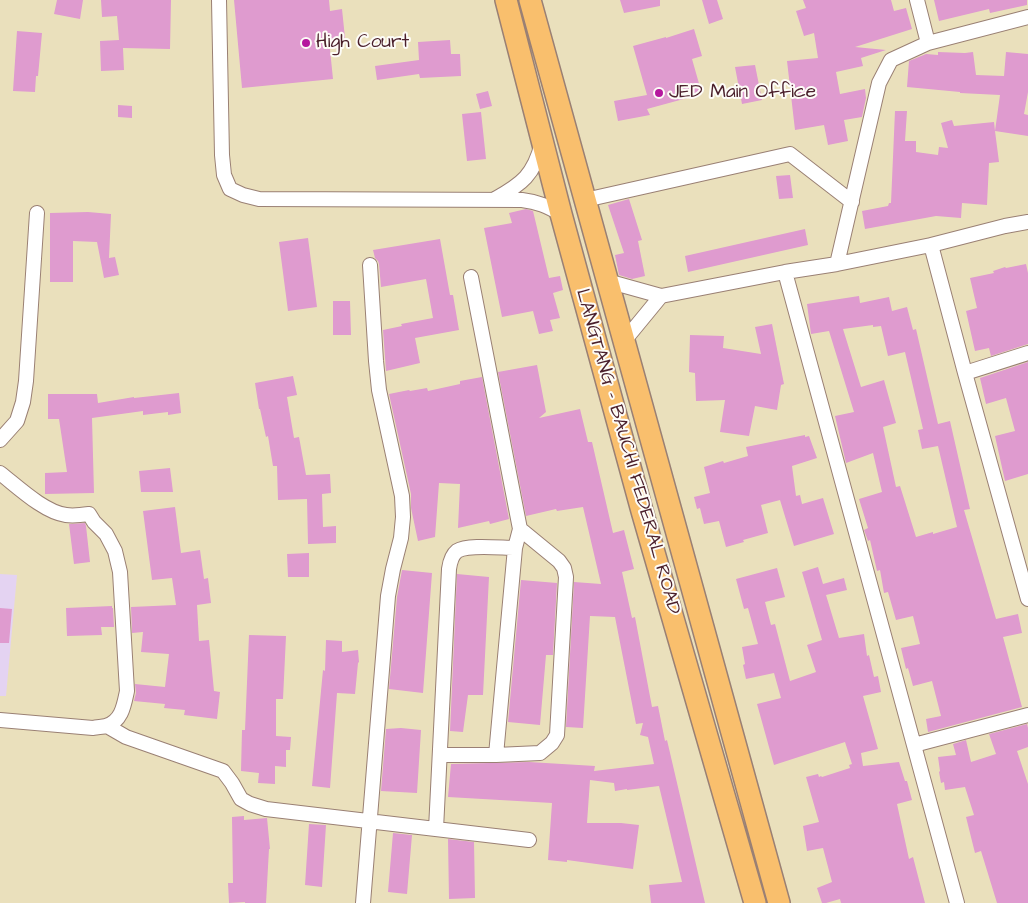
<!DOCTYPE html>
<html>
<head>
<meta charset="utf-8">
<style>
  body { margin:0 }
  canvas { display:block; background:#eae0bc }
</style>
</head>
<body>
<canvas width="1028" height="903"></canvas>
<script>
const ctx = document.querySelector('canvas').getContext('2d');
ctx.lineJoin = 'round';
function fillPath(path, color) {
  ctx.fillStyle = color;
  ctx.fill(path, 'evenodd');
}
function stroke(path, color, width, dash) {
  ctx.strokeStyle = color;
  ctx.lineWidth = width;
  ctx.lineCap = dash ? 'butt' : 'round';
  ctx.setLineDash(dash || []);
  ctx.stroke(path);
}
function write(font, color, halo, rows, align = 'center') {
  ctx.font = font + ' "Architects Daughter",sans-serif';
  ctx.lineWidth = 4;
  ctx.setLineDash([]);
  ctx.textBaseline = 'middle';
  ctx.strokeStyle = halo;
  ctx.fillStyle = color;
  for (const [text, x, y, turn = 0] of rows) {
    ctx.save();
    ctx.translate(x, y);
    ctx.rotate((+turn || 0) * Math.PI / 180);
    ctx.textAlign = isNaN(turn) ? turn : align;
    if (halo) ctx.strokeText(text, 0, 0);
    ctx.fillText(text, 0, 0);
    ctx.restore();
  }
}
fillPath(new Path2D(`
  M0 574 17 575 6 696H0Z`), '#e4d3f2');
fillPath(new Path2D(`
  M57 0H83L80 19 54 14Z
  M101 0H171L170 49 123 48 124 70 101 71 100 41 119 40 117 16 102 17Z
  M234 0H329L330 11 342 9 345 38 329 40 333 79 242 88Z
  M620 0H660V6L624 13Z
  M702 0H717L723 19 709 24Z
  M803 0H891L894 11 906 8 912 29 855 47 886 50 861 58 863 66 836 72 840 94 865 89 866 98 862 117 844 120 848 141 828 145 824 125 795 130 787 61 818 58 814 33 804 36 796 11 806 8Z
  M934 0H1027V5L990 13 989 9 939 21Z
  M694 29 702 56 692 59 702 94 647 109 650 115 618 121 614 101 647 95 633 46 666 37V38Z
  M17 31 42 33 38 76H36L35 92 13 91Z
  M450 40 451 54H460L461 76 420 78 419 74 377 80 375 66 419 60 418 42Z
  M938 52 965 53 973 52 976 75 1004 76 1006 52 1028 54V92L1024 114 1028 115V136L995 131 999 162 989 163 987 205 962 203 961 218 936 216 865 229 862 211 888 206 889 203H891L895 111H907L905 141H916V152L938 155 939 147 948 148 941 123 952 120 954 126 994 122 995 131 1000 95 960 93V92L907 87 909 61 926 54 938 55Z
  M755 65 762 100 742 104 735 67Z
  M488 91 492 106 480 109 476 94Z
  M118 105 132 106V118L118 117Z
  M481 112 486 159 467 161 462 114Z
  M790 175 793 198 779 199 776 176Z
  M629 199 642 240 638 241 645 276 632 279 619 275 615 255 624 253 608 205Z
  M526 209 533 211 549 278 560 276 563 290 553 293 560 318 550 320 553 331 539 334 533 311 502 317 484 228 512 223 509 213Z
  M88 212 111 214 109 258 115 257 119 275 104 278 97 242 73 241V282H50V213Z
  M805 229 808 245 688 272 685 256Z
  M308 238 317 307 288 311 279 242Z
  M440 239 450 295H453L459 330 415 338 420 363 386 371 383 330 402 326 401 324 433 318 426 279 381 287 379 264 378 261 375 258 373 250Z
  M1026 264 1028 273V344L991 356 989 348 975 351 966 311 977 308 970 278 994 273 993 271 1005 267 1006 268Z
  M859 296 860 303 889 297 892 311 907 307 913 330 916 329 938 424 950 421 970 509 964 510 996 619 1018 614 1022 633 1003 637 1022 707 928 732 926 719 941 716 932 681 913 686 908 668 906 669 901 648 920 644 913 616 896 620 888 592 884 593 880 570 877 571 870 540 868 541 864 530 868 528 859 499 882 492 873 453 846 463 835 416 854 412 829 331 811 334 807 304ZM873 325V327L881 326 888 356 905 352 923 429 918 430 922 449 938 446 957 527 933 534V532L916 537 900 486 896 487 883 427 896 423 884 380 861 387 843 329Z
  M333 301H350L351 335H333Z
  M772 324 784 384 781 385 777 410 755 406 749 436 720 432 725 400 696 401 695 373 689 372 690 335 724 336 723 348 761 354 755 327Z
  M1028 362V474L1005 481 995 436 1015 431 1006 398 986 404 980 378Z
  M537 365 546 412 539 418 580 409 588 442H592L613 533 624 530 634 569 622 572 632 618 635 617 652 707 658 706 665 741 667 740 705 903H651L649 885 682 882 659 786 627 790V789L615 791 614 783 590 780 587 823H621L639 825 633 869 567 860V862L548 860 552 803 448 797 451 764 529 762 595 766 594 771 654 764 648 737 640 735 643 723 636 724 615 617 590 616 583 728 566 727 574 582 601 584 583 507 557 511 556 509 526 516 498 372Z
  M293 376 297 395 287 397 294 438 299 437 306 475 330 474 331 493 322 494 323 527 336 526V543L308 544 307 499 278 500 277 466H273L268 436 266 437 260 409H259L255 383Z
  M482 377 509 519 490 524 489 521 458 528 460 484 439 483 435 537 418 541 411 508V494L389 394 409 390 410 391 427 388 428 391 460 384V381Z
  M179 393 181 413 168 415V412L143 415V411L92 418 94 493 45 494V473L67 472 59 419H48V394H97L98 403 134 397V398Z
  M805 435V437L809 436 817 458 792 466 796 496 800 495 802 504 823 498 834 534 794 546 780 500 761 505 768 533 743 540 744 542 726 547 719 521 704 524 700 508 697 509 694 497 710 493 704 467 723 461 724 463 748 456 746 447Z
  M170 468 173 492H141L139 471Z
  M175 507 181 553 200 550 204 579 208 578 211 603 197 605 199 641 209 640 214 691 220 692 217 719 184 715 185 710 164 708 165 704 134 701 136 693 135 684 165 687 169 654 141 652 143 632 132 633 131 607 176 605 172 578 152 580 143 511Z
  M85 523 86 526 90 562 74 564 69 524Z
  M309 553V577H288L287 554Z
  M818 567 823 584 844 578 847 590 826 595 839 638 864 634 867 656 869 655 874 677 878 676 881 692 863 696 878 749 861 753 863 766 899 762 905 781H907L912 800 897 804 909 859 913 857 925 903H841L840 899 826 903H822L817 888 832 882 823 848 807 851 803 826 819 822 806 777 818 774 819 777 821 776 822 777 850 768 849 765 852 764 845 742 774 765 757 704 781 698 774 673 746 679 743 665 745 664 742 647 758 644 748 608 744 609 736 579 777 568 785 597 765 602 771 625 775 624 790 681 816 672 807 645 822 640 802 572Z
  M402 570 432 573 423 693 389 689 397 597Z
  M457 574 489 577 483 695H468L463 732 450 731Z
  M521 580 557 583 553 655H546L540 725 508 722Z
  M112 606V608H113L114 627H101L102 635 67 636 66 608Z
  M0 608 12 609 9 643H0Z
  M249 635 286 636 283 699H276V736L291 737 290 750H286V767L275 766V784L258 783 259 773 241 771 242 730H245Z
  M326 640 342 641V652L358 650 359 662 358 663 355 694 337 693 330 788 312 786 323 670 325 671Z
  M1027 724 1028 728V747L1017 751 1028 784V903H997L981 851 975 853 966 817 974 815 965 787 945 790 944 782 941 783 939 772 940 771 938 757 956 755 953 744 966 740 971 762 996 754 989 734Z
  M401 728 421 730 417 793 381 791 386 729Z
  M244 816V820L267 818 270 849H269L266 903H245V902L229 903 228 883H233L232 817Z
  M309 824 326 825 322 887 305 885Z
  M393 833 412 835 407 894 388 892Z
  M448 839 474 842 475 898 449 899Z`), '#df9bcf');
const minor = new Path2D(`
  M219 0 222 155 224 175 230 189 243 195 259 199 522 200C538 202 547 206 561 214
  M917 0 928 43
  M495 199C522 184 534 175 542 143
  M585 200 790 154 852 202
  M931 245 965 373 1028 599
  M837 264 879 83 891 60 928 43 1028 17
  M785 272 957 903
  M471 277 520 529 515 548 496 755
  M607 281 661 296 785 272 837 264 931 245 1005 226 1028 222
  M624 341 661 296
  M965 373 1028 353
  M0 440 17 421 23 402 26 381 37 213
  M0 473C18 487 44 512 66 515 73 516 82 515 89 514L94 522 106 534 115 551 120 572 127 691C124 705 122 721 106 726 103 727 97 727 93 728L0 720
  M107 726 126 737 223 771 232 783 241 799 250 804 266 809 529 840
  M914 745 1028 715
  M440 755H496L540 753 552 743 557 735 566 577 564 568 559 561 520 529
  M436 829 449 569C450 562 452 555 457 551 468 544 501 548 515 548
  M363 903 388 596 393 569 401 538 403 517 402 496 379 390 376 361 370 265`);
const primary = new Path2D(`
  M506 0 561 214 642 511 755 903
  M530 0 779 903`);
stroke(minor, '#9a8074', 16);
stroke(primary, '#9a8074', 24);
stroke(minor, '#fff', 14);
stroke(primary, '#f9bf6d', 21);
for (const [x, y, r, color] of [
  [306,43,5,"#b5179e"],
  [659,93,5,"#b5179e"]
]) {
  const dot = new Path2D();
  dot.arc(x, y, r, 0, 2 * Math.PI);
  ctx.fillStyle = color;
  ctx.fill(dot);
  stroke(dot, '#fdfcf7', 2);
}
write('19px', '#4a1f2b', '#fdfcf7', [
  ["High Court",316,43],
  ["JED Main Office",669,93]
], 'left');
write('19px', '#4a1f2b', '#fdfcf7', [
  ["LANGTANG - BAUCHI FEDERAL ROAD",627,452,74]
]);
</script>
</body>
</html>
